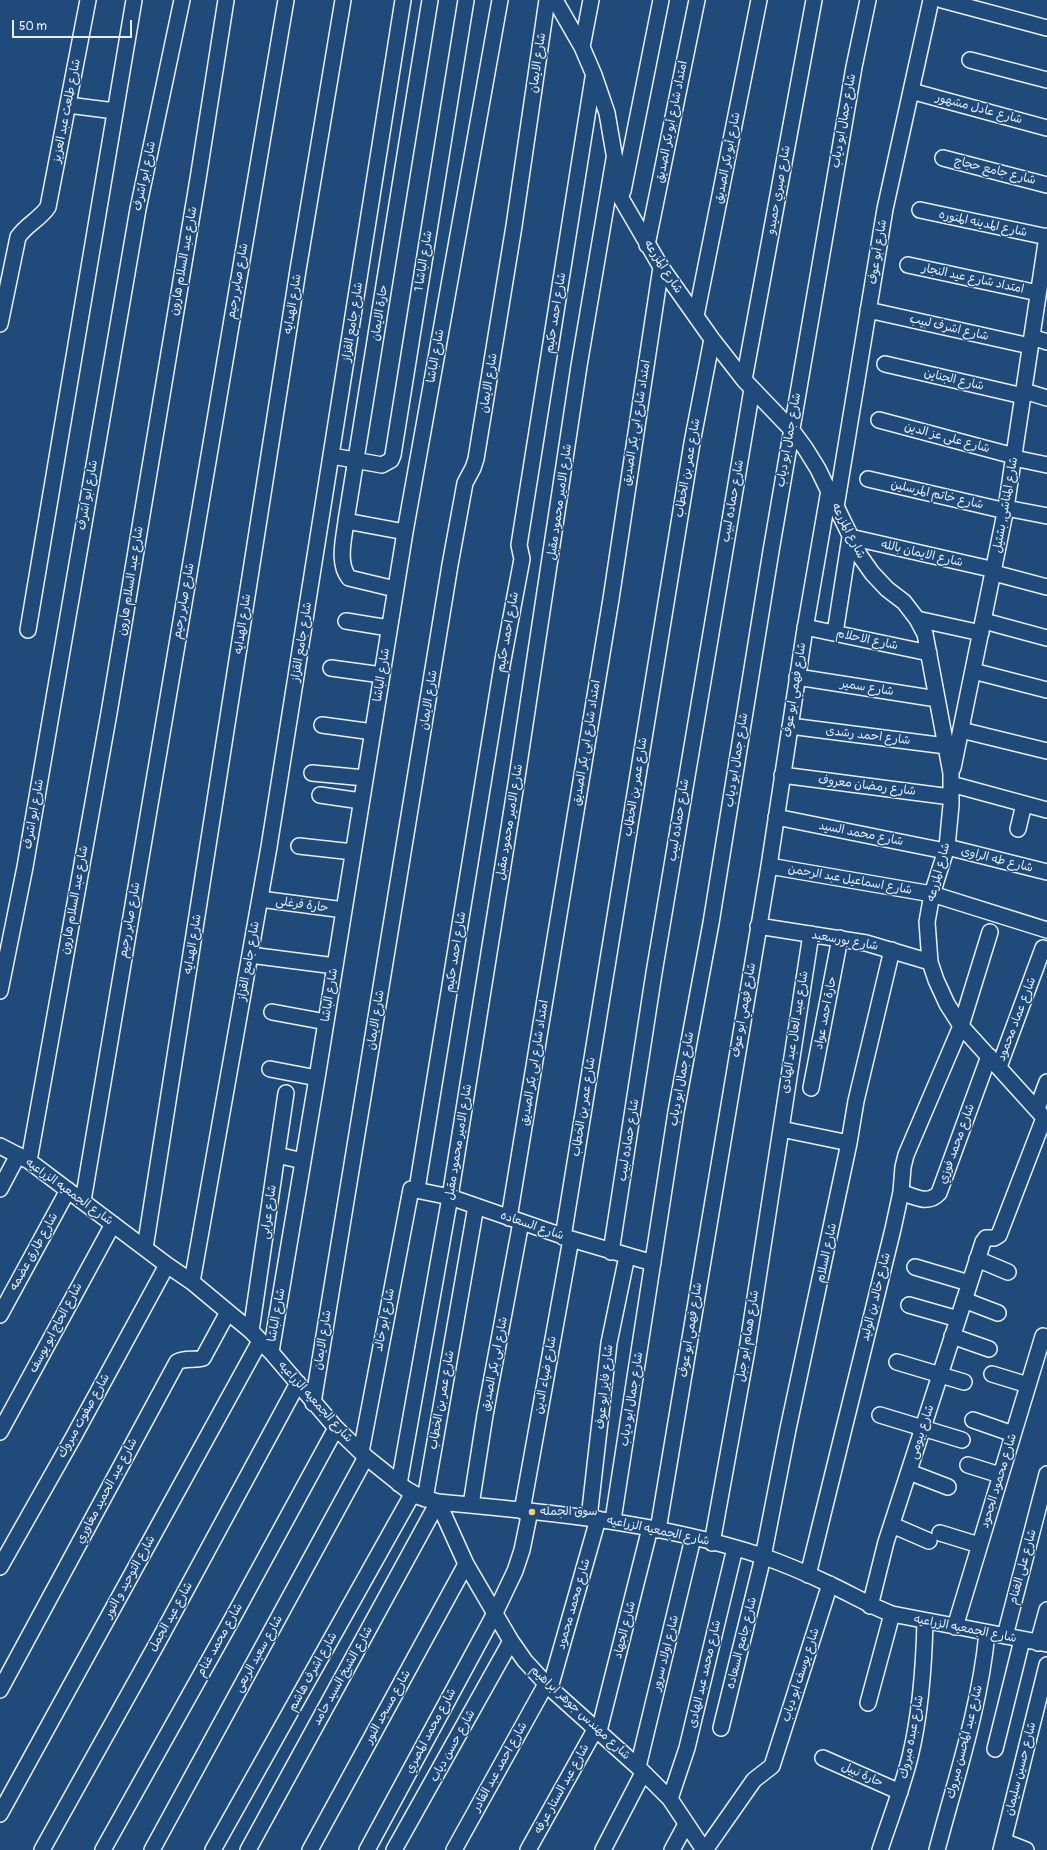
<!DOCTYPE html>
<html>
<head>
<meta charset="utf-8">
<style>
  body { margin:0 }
  #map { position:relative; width:1047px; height:1850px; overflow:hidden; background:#1f4a7a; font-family:Pangolin,sans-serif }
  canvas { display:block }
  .scale { position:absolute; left:12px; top:20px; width:120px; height:18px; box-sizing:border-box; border:2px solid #e8f1f8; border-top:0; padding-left:5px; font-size:12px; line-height:14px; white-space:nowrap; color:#e8f1f8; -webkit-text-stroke:3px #1f4a7a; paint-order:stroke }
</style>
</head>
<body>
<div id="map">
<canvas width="1047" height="1850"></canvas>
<div class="scale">50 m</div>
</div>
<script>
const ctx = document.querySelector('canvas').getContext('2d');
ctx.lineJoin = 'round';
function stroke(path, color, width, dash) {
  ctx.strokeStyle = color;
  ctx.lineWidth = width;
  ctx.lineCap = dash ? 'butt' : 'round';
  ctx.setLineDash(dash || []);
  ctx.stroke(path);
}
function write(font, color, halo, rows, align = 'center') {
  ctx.font = font + ' Pangolin,"Playpen Sans Arabic",sans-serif';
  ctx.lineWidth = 3;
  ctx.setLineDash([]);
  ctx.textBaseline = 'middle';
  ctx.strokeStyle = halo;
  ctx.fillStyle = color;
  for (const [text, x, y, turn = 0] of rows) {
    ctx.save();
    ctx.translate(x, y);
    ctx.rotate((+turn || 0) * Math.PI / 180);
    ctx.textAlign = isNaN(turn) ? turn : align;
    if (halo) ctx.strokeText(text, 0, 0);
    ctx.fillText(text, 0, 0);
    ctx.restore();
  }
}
const street = new Path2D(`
  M555 0 582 47 594 75 607 113 622 200 661 267 712 339 744 380 791 429 805 448 818 469 860 556 872 573 887 589 904 602 917 619 925 634 951 773V805L947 847 932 894 927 922 930 962 936 980 947 1004 961 1026 1047 1121
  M942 0 1047 28
  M582 47 591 0
  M970 60 1047 80
  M911 91 1047 128
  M68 105 115 111
  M943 158 1047 185
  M623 191 661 0
  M920 210 1047 237
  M647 245 697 0
  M908 265 1038 293
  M868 310 1030 346
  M696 316 759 0
  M0 324 18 237C26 225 40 219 48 207L88 0
  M1032 337 1047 342
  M885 364 1023 396
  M744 380 814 0
  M1024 391 1047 398
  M879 420 1014 456
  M332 456 382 465 391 460 393 455 466 0
  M1014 458 1047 465
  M868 479 1006 511
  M836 507 885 209 931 0
  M1006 508 1047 516
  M346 521 405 532
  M994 573 1047 587
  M395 589 349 578C337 563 344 539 346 521L430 0
  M917 619 981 633
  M346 621 389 628
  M984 621 1047 638
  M805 627 929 653
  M28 630 134 0
  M835 633 850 537 995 570
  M331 668 382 675
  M973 671 1047 690
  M797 677 937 699
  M322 725 373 732
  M790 726 946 746
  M961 730 1047 751
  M953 768 1006 508 1047 236
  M312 773 365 778
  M782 775 951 797
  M951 784 1047 810
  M320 795 361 801
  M776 817 945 851
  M1018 829 1024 804
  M299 846 353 852
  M947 847 1047 872
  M769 866 932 894 1047 930
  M260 899 344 910
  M758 926 866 943 930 962
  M250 955 335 966
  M0 991 25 867 138 209 182 0
  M272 1012 326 1022
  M999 1067 1043 948
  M270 1069 317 1078
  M811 1088 840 938
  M1037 1109 1047 1082
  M781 1129 849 1143
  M0 1146 29 1161 167 1265 192 1282 228 1312 251 1331 271 1352 336 1428 366 1457 406 1489 420 1497 438 1502C547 1512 658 1522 762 1556 785 1564 808 1574 829 1584 851 1594 870 1606 892 1614L1047 1644
  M277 1155 303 1161
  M29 1161 109 713 198 179 226 0
  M0 1189 18 1155
  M417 1189 503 660 522 559 519 545 593 78
  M901 1192C915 1197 928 1205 939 1193L989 1056
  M83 1201 286 0
  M509 1218 611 599 661 267
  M563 1237 692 443 712 339
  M145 1248 298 270 343 0
  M611 1252 654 973 752 389
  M977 1259 1008 1272
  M915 1267 969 1283
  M192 1282 269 847 403 0
  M964 1300 998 1313
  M909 1305 958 1319
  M0 1315 68 1190
  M251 1331 286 1093
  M952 1336 989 1349
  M271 1352 317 1078 405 532 500 0
  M897 1362 964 1382
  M992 1374 1028 1385
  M313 1403 450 565 465 483 473 468 476 459 514 226 547 0
  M880 1415 962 1440
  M973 1420 1013 1434
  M0 1432 113 1224
  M361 1452 411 1189 450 1197 571 1239 653 1263
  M968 1465 1000 1475
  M909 1472 948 1487
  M399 1484 450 1197 516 784 579 366 614 159
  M425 1499 476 1206
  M438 1502 466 1564 511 1641 525 1661 550 1688 638 1767 670 1799 704 1850
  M471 1505 485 1415 521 1222
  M522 1511 571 1239
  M589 1518 609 1343 627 1256
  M613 1520 676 1112 711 923 771 551 854 67 868 0
  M892 1525 929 1541
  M658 1530 769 866 804 635 829 490
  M940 1533 979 1545
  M712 1543 747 1350 811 934
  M0 1567 74 1436 167 1265
  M808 1575 893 1229 901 1192 903 1167 906 1155 961 1026 990 932
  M870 1606 886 1542 983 1242 986 1238H994L999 1235 1044 1118
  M955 1627 1043 1336
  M1005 1636 1047 1474
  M1038 1643 1047 1610
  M550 1688 598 1519
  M0 1690 177 1362C186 1357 194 1361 203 1358L228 1312
  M868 1703 892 1614
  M721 1728 763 1557 788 1429 849 1143 856 1101 892 950
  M599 1731 650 1528
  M995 1749 1022 1640
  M823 1758 900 1792
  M638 1767 693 1538
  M670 1799 687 1748 735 1548
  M0 1814 260 1341
  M1003 1841 1026 1850
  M42 1850 159 1640 298 1383
  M103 1850 231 1621 336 1428
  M152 1850 366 1457
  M213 1850 413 1493
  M248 1850 438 1502
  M310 1850 466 1564
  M367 1850 495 1613 515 1571 522 1550 530 1511
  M394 1850 511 1641
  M454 1850 546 1684
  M528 1850 596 1728
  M603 1850 643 1773
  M672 1850 686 1824
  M705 1850 754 1780 772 1766 830 1584
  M880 1850C890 1819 902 1789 910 1757 921 1712 924 1666 925 1621
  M937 1850C956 1778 980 1707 987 1633
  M1001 1850 1047 1665`);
stroke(street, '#e8f1f8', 18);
stroke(street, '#1f4a7a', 15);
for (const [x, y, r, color] of [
  [532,1512,4,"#ffd166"]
]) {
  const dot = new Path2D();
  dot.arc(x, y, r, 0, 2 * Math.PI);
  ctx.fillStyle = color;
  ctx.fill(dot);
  stroke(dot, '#1f4a7a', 1.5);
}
write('12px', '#e8f1f8', '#1f4a7a', [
  ["شارع الايمان",538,63,-82],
  ["شارع عادل مشهور",979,109,15],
  ["شارع طلعت عبد العزيز",67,111,-79],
  ["شارع جمال ابو دياب",844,121,-80],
  ["امتداد شارع أبو بكر الصديق",672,122,-79],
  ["شارع أبو بكر الصديق",728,158,-79],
  ["شارع جامع حجاج",995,171,14],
  ["شارع ابو اشرف",145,176,-78],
  ["شارع صبري حميدو",779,190,-80],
  ["شارع المدينه المنوره",983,224,12],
  ["شارع أبو عوف",878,252,-81],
  ["شارع عبد السلام هارون",184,261,-80],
  ["شارع الباشا 1",424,261,-81],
  ["شارع المزرعه",663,267,57],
  ["امتداد شارع عيد النجار",973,279,12],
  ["شارع صابر رحيم",238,281,-80],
  ["شارع الهدايه",293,304,-81],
  ["حارة الايمان",380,313,-81],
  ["شارع احمد حكيم",556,313,-81],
  ["شارع جامع القزاز",353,322,-81],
  ["شارع اشرف لبيب",949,328,13],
  ["شارع الباشا",436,356,-80],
  ["شارع الجناين",954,380,13],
  ["شارع الايمان",489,383,-81],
  ["امتداد شارع ابى بكر الصديق",637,423,-81],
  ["شارع على عز الدين",947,438,15],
  ["شارع جمال ابو دياب",789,440,-80],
  ["شارع عمر بن الخطاب",688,468,-80],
  ["شارع ابو اشرف",88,495,-80],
  ["شارع خاتم المرسلين",937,495,13],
  ["شارع حماده لبيب",733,501,-80],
  ["شارع الامير محمود مقبل",560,502,-82],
  ["شارع المناشى, بشتيل",1006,505,-80],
  ["شارع المزرعه",848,531,63],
  ["شارع الايمان بالله",922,554,13],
  ["شارع عبد السلام هارون",131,581,-81],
  ["شارع صابر رحيم",184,601,-80],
  ["شارع الهدايه",243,624,-82],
  ["شارع احمد حكيم",508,632,-80],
  ["شارع الاحلام",867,640,12],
  ["شارع جامع القزاز",302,642,-81],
  ["شارع الباشا",382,675,-81],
  ["شارع سمير",867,688,9],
  ["شارع فهمي ابو عوف",795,690,-81],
  ["شارع الايمان",429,700,-81],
  ["شارع احمد رشدى",868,736,7],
  ["امتداد شارع ابى بكر الصديق",587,743,-81],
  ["شارع جمال ابو دياب",737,760,-81],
  ["شارع رمضان معروف",867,786,7],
  ["شارع عمر بن الخطاب",636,787,-81],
  ["شارع ابو اشرف",34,814,-80],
  ["شارع حماده لبيب",679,820,-81],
  ["شارع الامير محمود مقبل",510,822,-81],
  ["شارع محمد السيد",861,834,11],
  ["شارع طه الراوى",997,860,14],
  ["شارع المزرعه",939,872,-75],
  ["شارع اسماعيل عبد الرحمن",850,880,10],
  ["شارع عبد السلام هارون",75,900,-80],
  ["حارة فرغلى",302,905,8],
  ["شارع صابر رحيم",130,920,-80],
  ["شارع بورسعيد",845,941,10],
  ["شارع الهدايه",193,944,-81],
  ["شارع احمد حكيم",456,952,-81],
  ["شارع جامع القزاز",249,961,-80],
  ["شارع الباشا",330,995,-81],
  ["شارع فهمي ابو عوف",744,1010,-80],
  ["حارة احمد عواد",826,1013,-79],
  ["شارع عماد محمود",1017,1019,-69],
  ["شارع الايمان",376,1020,-81],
  ["شارع عبد العال عبد الهادى",795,1032,-81],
  ["امتداد شارع ابى بكر الصديق",535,1063,-81],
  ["شارع جمال ابو دياب",682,1079,-80],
  ["شارع عمر بن الخطاب",584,1107,-81],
  ["شارع حماده لبيب",629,1140,-81],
  ["شارع الامير محمود مقبل",459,1142,-81],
  ["شارع محمد فوزي",957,1144,-70],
  ["شارع الجمعيه الزراعيه",69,1192,36],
  ["شارع عرابى",269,1212,-82],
  ["شارع السعاده",532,1226,19],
  ["شارع طارق عضمه",34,1252,-61],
  ["شارع السلام",827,1253,-78],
  ["شارع خالد بن الوليد",876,1297,-76],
  ["شارع الباشا",277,1315,-80],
  ["شارع ابو خالد",385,1320,-79],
  ["شارع الحاج ابو يوسف",56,1328,-62],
  ["شارع فهمي ابو عوف",691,1330,-81],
  ["شارع همام ابو جبل",748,1336,-81],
  ["شارع الايمان",323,1340,-81],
  ["شارع ابى بكر الصديق",495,1364,-79],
  ["شارع ضياء الدين",546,1375,-80],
  ["شارع فايز ابو عوف",605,1387,-84],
  ["شارع جمال ابو دياب",632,1399,-81],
  ["شارع عمر بن الخطاب",442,1400,-80],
  ["شارع الجمعيه الزراعيه",315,1402,48],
  ["شارع صفوت مبروك",84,1416,-61],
  ["شارع بيومى",922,1432,-72],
  ["شارع محمود الجحود",999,1481,-73],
  ["شارع عبد الحميد مغاوري",107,1491,-62],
  ["شارع الجمعيه الزراعيه",658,1531,12],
  ["شارع على الغنام",1023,1567,-75],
  ["شارع التوحيد و النور",130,1577,-61],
  ["شارع محمد محمود",574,1604,-74],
  ["شارع عيد الجمل",171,1617,-61],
  ["شارع الجمعيه الزراعيه",965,1629,11],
  ["شارع الجهاد",625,1630,-76],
  ["شارع محمد غنام",220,1640,-61],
  ["شارع جامع السعاده",742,1643,-76],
  ["شارع اولاد سرور",666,1653,-76],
  ["شارع سعيد الربعى",259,1654,-61],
  ["شارع اشرف هاشم",313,1672,-61],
  ["شارع محمد عبد الهادى",705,1674,-77],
  ["شارع يوسف ابو دياب",801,1675,-72],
  ["شارع الشيخ السيد حامد",343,1676,-61],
  ["شارع مسجد النور",388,1707,-61],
  ["شارع مهندس جوهر ابراهيم",580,1713,43],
  ["شارع محمد المصري",431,1731,-62],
  ["شارع عبده مبروك",912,1737,-79],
  ["شارع عبد المحسن مبروك",965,1742,-76],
  ["شارع حسن دياب",453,1746,-61],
  ["شارع احمد عبد القادر",500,1767,-61],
  ["شارع حسين سليمان",1021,1769,-76],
  ["حارة نبيل",862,1775,24],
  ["شارع عبد الستار عرفه",562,1789,-61]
]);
write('12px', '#e8f1f8', '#1f4a7a', [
  ["سوق الجمله",540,1512]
], 'left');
</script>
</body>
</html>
